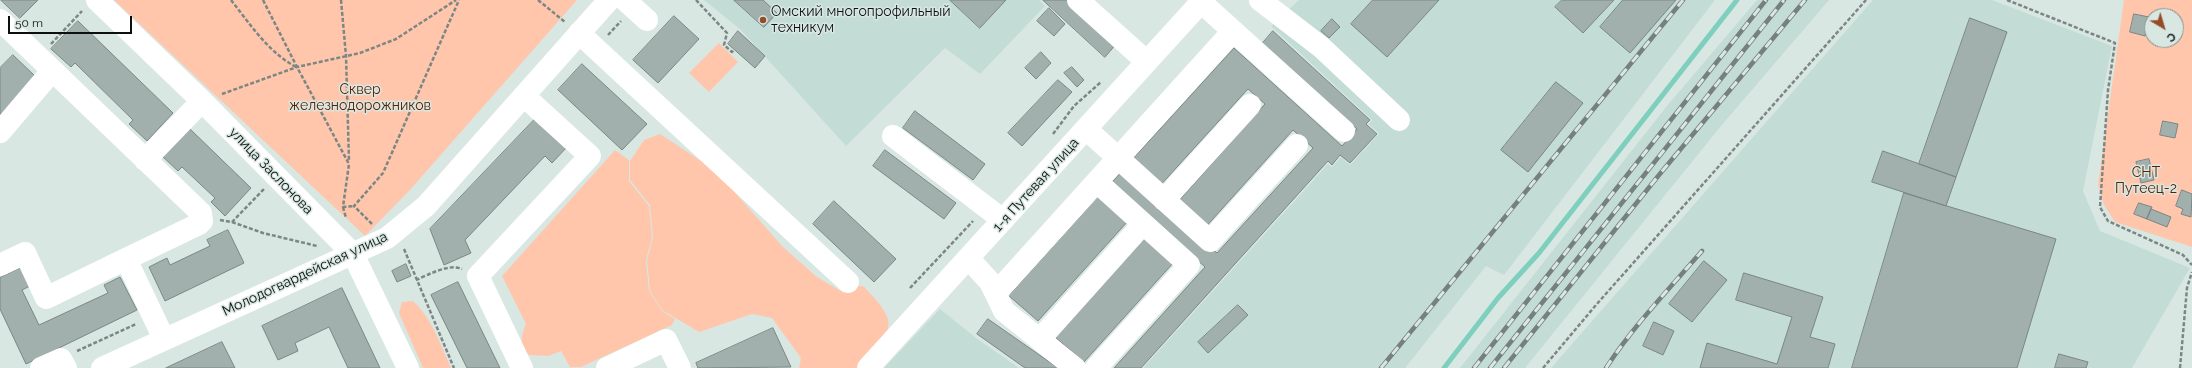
<!DOCTYPE html>
<html>
<head>
<meta charset="utf-8">
<style>
  body { margin:0 }
  #map { position:relative; width:2192px; height:368px; overflow:hidden; background:#d9e7e3; font-family:Raleway,sans-serif }
  canvas { display:block }
  .north { position:absolute; left:2144px; top:8px; width:40px; height:40px; box-sizing:border-box; background:#d9e7e3; border:1px solid #87918e; border-radius:50%; rotate:142deg; font-size:11px; font-weight:700; line-height:16px; text-align:center; color:#0b100f }
  .north::after { content:''; display:block; margin:auto; width:14px; height:18px; background:#944c29; clip-path:polygon(50% 0,100% 100%,50% 72%,0 100%) }
  .scale { position:absolute; left:8px; top:16px; width:124px; height:18px; box-sizing:border-box; border:2px solid #0b100f; border-top:0; padding-left:5px; font-size:12px; line-height:14px; white-space:nowrap; color:#0b100f; -webkit-text-stroke:3px #d9e7e3; paint-order:stroke }
</style>
</head>
<body>
<div id="map">
<canvas width="2192" height="368"></canvas>
<div class="north">С</div>
<div class="scale">50 m</div>
</div>
<script>
const ctx = document.querySelector('canvas').getContext('2d');
ctx.lineJoin = 'round';
function fillPath(path, color) {
  ctx.fillStyle = color;
  ctx.fill(path, 'evenodd');
}
function stroke(path, color, width, dash) {
  ctx.strokeStyle = color;
  ctx.lineWidth = width;
  ctx.lineCap = dash ? 'butt' : 'round';
  ctx.setLineDash(dash || []);
  ctx.stroke(path);
}
function write(font, color, halo, rows, align = 'center') {
  ctx.font = font + ' Raleway,sans-serif';
  ctx.lineWidth = 3;
  ctx.setLineDash([]);
  ctx.textBaseline = 'middle';
  ctx.strokeStyle = halo;
  ctx.fillStyle = color;
  for (const [text, x, y, turn = 0] of rows) {
    ctx.save();
    ctx.translate(x, y);
    ctx.rotate((+turn || 0) * Math.PI / 180);
    ctx.textAlign = isNaN(turn) ? turn : align;
    if (halo) ctx.strokeText(text, 0, 0);
    ctx.fillText(text, 0, 0);
    ctx.restore();
  }
}
fillPath(new Path2D(`
  M704 0H1039L1045 6 980 74 945 48 846 146 741 30Z
  M1299 0H1715L1504 275 1486 266 1405 368H1143L1328 164 1332 167 1341 157 1350 165 1379 134 1369 124 1372 120 1271 26Z
  M1757 0H1829L1721 126 1525 368H1460L1667 106Z
  M1873 0H1992L2112 46 2083 191 2100 231 2190 268 2132 368H1551Z
  M940 309 976 338 1019 368H884Z`), '#c4dcd6');
fillPath(new Path2D(`
  M114 0H577L409 191 365 236Z
  M2124 0H2192V247L2115 222 2104 205 2098 185ZM2152 16H2176V40H2152Z
  M719 43 738 62 709 92 689 73Z
  M660 134 715 170 783 247 817 277 844 293 855 286H863C904 327 891 330 857 368H799L801 358 772 318 752 314 699 332 662 310 650 291 647 260 653 237 650 205 630 180V161L644 140Z
  M615 150 629 160V181L649 206 652 237 646 260 649 291 662 311 675 319 672 325 581 367H570L561 351 548 356 529 355C519 345 521 336 526 324L502 276Z
  M413 301C431 317 441 345 451 368H423L399 313 402 302Z`), '#ffc6ac');
stroke(new Path2D(`
  M1444 368 1498 298 1539 253 1737 0`), '#7fcfbe', 5);
const building = new Path2D(`
  M1 0H38L20 18Z
  M734 0H763L777 13 764 27Z
  M950 0H1006L980 28Z
  M1043 0H1072L1118 42 1105 57Z
  M1373 0H1439L1387 57 1351 24Z
  M1562 0H1614L1583 33 1555 7Z
  M1623 0H1676L1630 53 1600 27Z
  M1049 8 1065 24 1054 36 1037 21Z
  M2134 14 2149 17 2145 36 2130 32Z
  M674 16 699 39 658 83 633 60Z
  M1970 18 2007 32 1956 177 1919 164Z
  M1332 19 1340 27 1329 38 1321 31Z
  M78 21 173 113 147 141 129 124 133 120 75 63 71 67 51 49Z
  M738 31 765 56 755 68 728 44Z
  M1273 31 1370 120 1366 124 1377 134 1350 163 1340 155 1332 165 1328 161 1141 368H1114L1205 267 1112 182 1124 169 1217 253 1313 148 1293 130 1203 230 1175 205 1265 104 1248 89 1157 189 1129 163 1234 48 1342 146 1357 129 1262 44Z
  M1041 52 1051 63 1036 79 1025 68Z
  M13 55 36 77 0 115V68Z
  M582 64 647 124 622 150 558 90Z
  M1072 67 1084 80 1077 87 1064 73Z
  M1058 80 1072 92 1022 146 1008 133Z
  M1556 82 1583 103 1528 172 1501 150Z
  M915 111 985 164 973 180 903 128Z
  M536 118 567 147 552 163 545 156 465 240 471 253 444 265 430 229Z
  M2163 121 2178 124 2175 138 2160 135Z
  M189 128 251 188 225 216 211 202 215 198 182 167 178 171 162 156Z
  M885 150 956 203 944 219 873 166Z
  M1883 151 1956 177 1946 206 1872 182Z
  M2149 159 2154 180 2141 183 2136 162Z
  M2182 190 2192 194 2191 217 2181 214 2183 209 2176 206Z
  M1904 193 2056 239 2017 368H1852Z
  M1100 195 1128 221 1038 321 1009 296Z
  M834 201 896 259 874 282 813 224Z
  M2139 203 2152 207 2147 219 2134 214Z
  M2151 209 2171 217 2167 227 2147 219Z
  M228 230 244 263 165 301 149 267 167 258 170 265 210 246 207 240Z
  M1146 237 1174 262 1084 362 1055 337Z
  M1704 261 1727 280 1692 322 1669 304Z
  M406 264 411 276 397 282 392 271Z
  M21 268 30 286 22 290 39 325 108 293 104 285 120 277 137 310 26 364 0 309V278Z
  M1744 273 1823 297 1810 337 1835 344 1828 368H1700L1707 343 1777 364 1792 317 1736 300Z
  M458 282 500 368H467L431 295Z
  M342 288 380 368H348L329 327 295 343 298 351 278 360 262 326Z
  M1238 305 1248 315 1208 353 1198 342Z
  M988 319 1058 368H1025L977 334Z
  M1654 322 1674 331 1663 355 1643 346Z
  M773 328 791 367 698 368 696 363Z
  M222 342 235 368H166Z
  M2059 354 2088 362 2086 368H2055Z`);
fillPath(building, '#a2b0ad');
stroke(building, '#7a8784', 1);
stroke(new Path2D(`
  M231 0C250 24 268 52 296 67
  M263 0 297 67 349 164 343 207 354 206
  M341 0 346 56 349 161
  M538 0 565 22
  M696 0 727 33 724 45 732 52 734 49
  M2007 0 2115 43 2108 90 2100 207 2108 221 2183 255 2192 265
  M608 35 621 21
  M51 44 82 11
  M222 94 297 67 360 53 396 39 456 0
  M1053 134 1074 106 1101 82
  M343 207 346 218
  M220 220 232 222 264 189
  M232 222 263 233 317 246
  M372 224 354 206 383 173 459 0
  M404 249 454 368
  M416 280C428 275 449 263 462 269
  M910 288 973 221
  M77 351 136 324
  M1543 368 1596 305 1866 0
  M2180 368 2187 288 2192 272`), '#7c8683', 2.5, [4, 2]);
stroke(new Path2D(`
  M97 0 202 101 353 254 408 368
  M625 0 647 20
  M1078 0 1147 62
  M1260 0 1321 47 1399 120
  M1201 2 1344 131
  M0 20 201 213 202 221 199 224 126 259
  M579 33 848 282
  M1086 129 1210 241 1297 145
  M0 132 52 71
  M893 136 1003 220
  M145 160 202 101
  M1164 200 1250 105
  M969 259 990 282 1004 311 1075 368
  M0 265 25 253 46 298 126 259 164 339
  M996 293 1233 31
  M1040 339 1143 224
  M41 368 61 359 66 368
  M102 368 387 238 426 206 609 0
  M522 368 478 276 590 156 524 96
  M607 368 666 340 680 368
  M868 368 1203 0
  M1096 368 1189 265 1097 182`), '#fff', 22);
const rail = new Path2D(`
  M1381 368 1683 0
  M1474 368 1766 0
  M1490 368 1784 0
  M1504 368 1659 175 1805 0
  M1606 368C1634 325 1669 289 1702 251`);
stroke(rail, '#76807d', 4.5);
stroke(rail, '#d9e7e3', 3, [9]);
for (const [x, y, r, color] of [
  [763,20,4,"#944c29"]
]) {
  const dot = new Path2D();
  dot.arc(x, y, r, 0, 2 * Math.PI);
  ctx.fillStyle = color;
  ctx.fill(dot);
  stroke(dot, '#d9e7e3', 1.5);
}
write('14px', '#0b100f', '#d9e7e3', [
  ["Омский многопрофильный",771,12],
  ["техникум",771,28]
], 'left');
write('14px', '#592102', '#d9e7e3', [
  ["Сквер",360,90],
  ["железнодорожников",360,106],
  ["СНТ",2146,173],
  ["Путеец-2",2146,189]
]);
write('14px', '#0b100f', '#d9e7e3', [
  ["улица Заслонова",271,171,46],
  ["1-я Путевая улица",1036,185,-48],
  ["Молодогвардейская улица",305,274,-25]
]);
</script>
</body>
</html>
